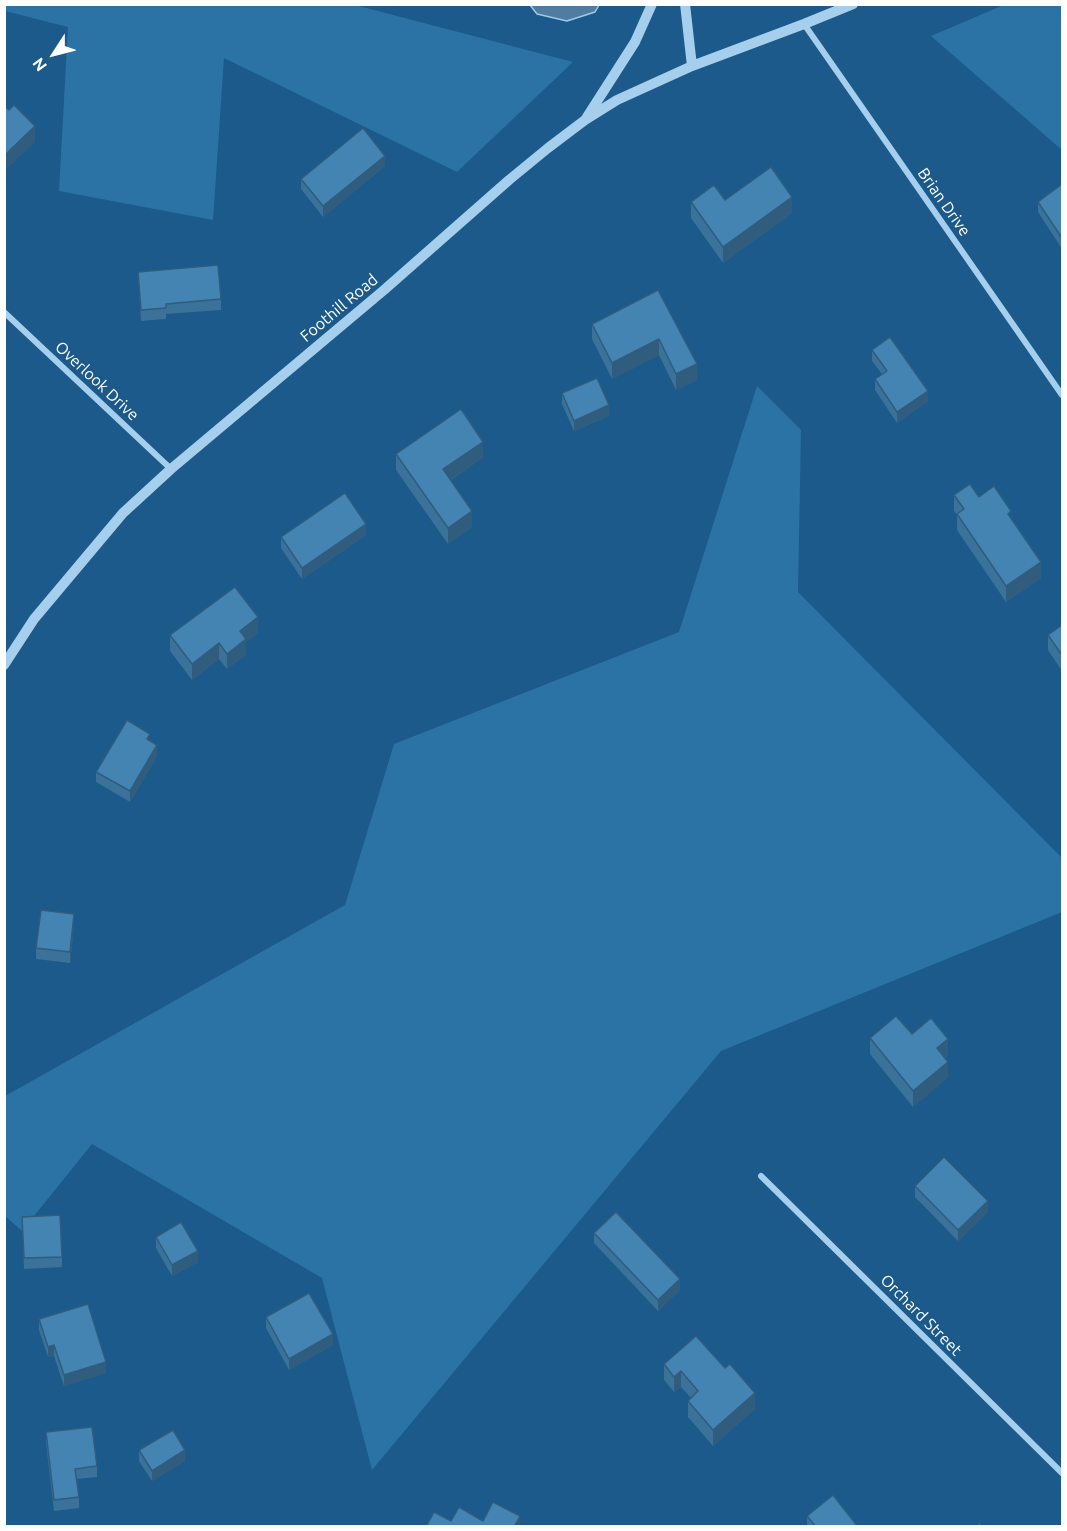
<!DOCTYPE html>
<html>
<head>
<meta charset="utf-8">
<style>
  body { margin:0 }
  #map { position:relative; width:1067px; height:1531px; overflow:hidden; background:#1b5a8a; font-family:Ubuntu,sans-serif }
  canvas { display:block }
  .frame { position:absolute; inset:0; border:6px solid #fff; pointer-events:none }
  .north { position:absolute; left:24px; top:24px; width:60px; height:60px; -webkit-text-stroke:4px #1b5a8a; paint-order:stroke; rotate:234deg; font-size:16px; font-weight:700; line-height:24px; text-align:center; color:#fff }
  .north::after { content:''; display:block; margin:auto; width:21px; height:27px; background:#fff; clip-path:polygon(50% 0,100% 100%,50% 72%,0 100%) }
</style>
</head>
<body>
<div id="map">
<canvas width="1067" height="1531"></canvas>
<div class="frame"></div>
<div class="north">N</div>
</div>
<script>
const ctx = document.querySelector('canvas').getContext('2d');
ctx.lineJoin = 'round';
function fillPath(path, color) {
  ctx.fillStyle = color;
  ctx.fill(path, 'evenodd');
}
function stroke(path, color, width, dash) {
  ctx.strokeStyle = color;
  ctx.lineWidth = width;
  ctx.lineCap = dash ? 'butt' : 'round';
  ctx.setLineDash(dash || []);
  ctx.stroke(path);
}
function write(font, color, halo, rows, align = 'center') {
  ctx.font = font + ' Ubuntu,sans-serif';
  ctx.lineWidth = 4.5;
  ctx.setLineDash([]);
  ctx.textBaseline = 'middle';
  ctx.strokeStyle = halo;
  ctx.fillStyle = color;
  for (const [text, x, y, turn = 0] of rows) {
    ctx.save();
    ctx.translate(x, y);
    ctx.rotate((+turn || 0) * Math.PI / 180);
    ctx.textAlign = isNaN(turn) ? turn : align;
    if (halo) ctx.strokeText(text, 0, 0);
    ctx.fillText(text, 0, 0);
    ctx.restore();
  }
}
fillPath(new Path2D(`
  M5 4 355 5 573 62 457 172 224 58 213 220 59 191 68 27 5 11Z
  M1006 4 1062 5V150L931 36Z
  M757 386 801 430 798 592 1062 858V912L721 1051 372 1470 322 1278 92 1144 22 1231 5 1216V1096L345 905 394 744 679 632Z`), '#2b73a5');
const water = new Path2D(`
  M530 5H599L595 12 567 21 537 14Z`);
fillPath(water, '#507d9f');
stroke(water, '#98ccee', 1.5);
stroke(new Path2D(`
  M804 24 1062 395
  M4 312 171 469
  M761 1176 1062 1473`), '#a5cfec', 6);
stroke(new Path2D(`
  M685 4 692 66
  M587 117 635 42 652 4
  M4 665 34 619 123 513 171 469 384 290 509 180 548 148 585 120 617 100 692 66 804 24 853 4`), '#a5cfec', 10);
fillPath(new Path2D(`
  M385 166 323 217 301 189V179Z
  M1062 184V249L1038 212V202Z
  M725 200 792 213 723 263 691 218V202Z
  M138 272 221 299V310L166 314V319L141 321Z
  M658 290 697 380 676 390 659 355 612 379 592 339V324Z
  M872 350 928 401 897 423 875 390V379L882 374 872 361Z
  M562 393 609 416 574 431 562 404Z
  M396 454 483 457 451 480 472 527 448 544 396 470Z
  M954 495 979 497 1011 518 1041 578 1006 602 957 530V515L954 511Z
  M366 535 302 579 281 548V537Z
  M1062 625V671L1048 650V635Z
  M258 633 246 642V655L227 669 219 659 192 680 170 651V635Z
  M150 740 157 756 130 802 96 782V772Z
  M74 925 70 963 36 959V948Z
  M870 1038 948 1055 945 1058 948 1077 913 1107 870 1054Z
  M915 1186 988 1212 958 1241 915 1197Z
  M22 1217 62 1257V1267L24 1269Z
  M594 1233 680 1290 658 1311 594 1243Z
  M156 1237 198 1262 172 1276 156 1248Z
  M266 1317 333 1345 289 1370 266 1328Z
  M39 1319 106 1373 64 1386 54 1356 48 1357 39 1330Z
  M696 1336 755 1409 713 1446 688 1417V1401L691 1398 681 1387 674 1392 664 1380V1364Z
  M46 1432 97 1466V1477L77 1479 79 1497V1508L54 1511 46 1443Z
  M139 1450 185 1461 152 1481 139 1461Z
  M807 1516 858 1527H807Z`), '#3a7299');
fillPath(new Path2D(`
  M35 126V142L4 172V156Z
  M385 156V166L323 217V206Z
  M792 197V213L723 263V247Z
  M659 339V355L612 379V363Z
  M697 364V380L676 390V374Z
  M928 391V401L897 423V412Z
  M609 405V416L574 431V421Z
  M483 442V457L443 485V469Z
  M472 511V527L448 544V528Z
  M366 524V535L302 579V568Z
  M1041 562V578L1006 602V586Z
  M258 617V633L246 642V655L227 669V654L240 631Z
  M219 643V659L192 680V664Z
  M157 745V756L130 802V791Z
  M74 914V925L70 963V952Z
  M948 1039V1055L937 1064V1048Z
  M948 1062V1077L913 1107V1091Z
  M988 1201V1212L958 1241V1230Z
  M198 1251V1262L172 1276V1265Z
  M680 1279V1290L658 1311V1300Z
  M333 1334V1345L289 1370V1359Z
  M54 1345V1356L48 1357V1347Z
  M106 1362V1373L64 1386V1375Z
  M681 1371V1387L674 1392V1377Z
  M755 1393V1409L713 1446V1430Z
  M185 1450V1461L152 1481V1471Z
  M520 1516V1527H514Z`), '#305c7d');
const building = new Path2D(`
  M14 105 35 126 4 156V106L9 110Z
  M363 128 385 156 323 206 301 179Z
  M771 167 792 197 723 247 691 202 714 185 725 200Z
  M1062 184V238L1038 202Z
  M218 265 221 299 166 304V308L141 310 138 272Z
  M658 290 697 364 676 374 659 339 612 363 592 324Z
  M890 337 928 391 897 412 875 379 887 371 872 350Z
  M597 378 609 405 574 421 562 393Z
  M461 409 483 442 443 469 472 511 448 528 396 454Z
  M970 484 979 497 994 486 1011 511 1008 514 1041 562 1006 586 957 514 964 509 954 495Z
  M345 493 366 524 302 568 281 537Z
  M235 587 258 617 240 631 246 639 227 654 219 643 192 664 170 635Z
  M1062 625V655L1048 635Z
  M127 720 150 734 147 739 157 745 130 791 96 772Z
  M41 910 74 914 70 952 36 948Z
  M896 1016 912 1034 931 1018 948 1039 937 1048 948 1062 913 1091 870 1038Z
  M944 1157 988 1201 958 1230 915 1186Z
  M616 1212 680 1279 658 1300 594 1233Z
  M60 1215 62 1257 24 1258 22 1217Z
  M181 1222 198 1251 172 1265 156 1237Z
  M309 1293 333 1334 289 1359 266 1317Z
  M88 1304 106 1362 64 1375 54 1345 48 1347 39 1319Z
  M696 1336 725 1368 730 1364 755 1393 713 1430 688 1401 698 1391 681 1371 674 1377 664 1364Z
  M92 1427 97 1466 75 1469 79 1497 54 1500 46 1432Z
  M173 1430 185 1450 152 1471 139 1450Z
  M833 1495 858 1527H816L807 1516Z
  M493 1502 520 1516 514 1527H426L434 1512 451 1521 459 1507 483 1521Z
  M980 1523 982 1527H975Z`);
fillPath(building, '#4484b2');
stroke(building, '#305c7d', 1.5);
write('16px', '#fff', '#1b5a8a', [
  ["Brian Drive",944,202,55],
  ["Foothill Road",339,308,-40],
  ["Overlook Drive",97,381,43],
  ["Orchard Street",921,1315,45]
]);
</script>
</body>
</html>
